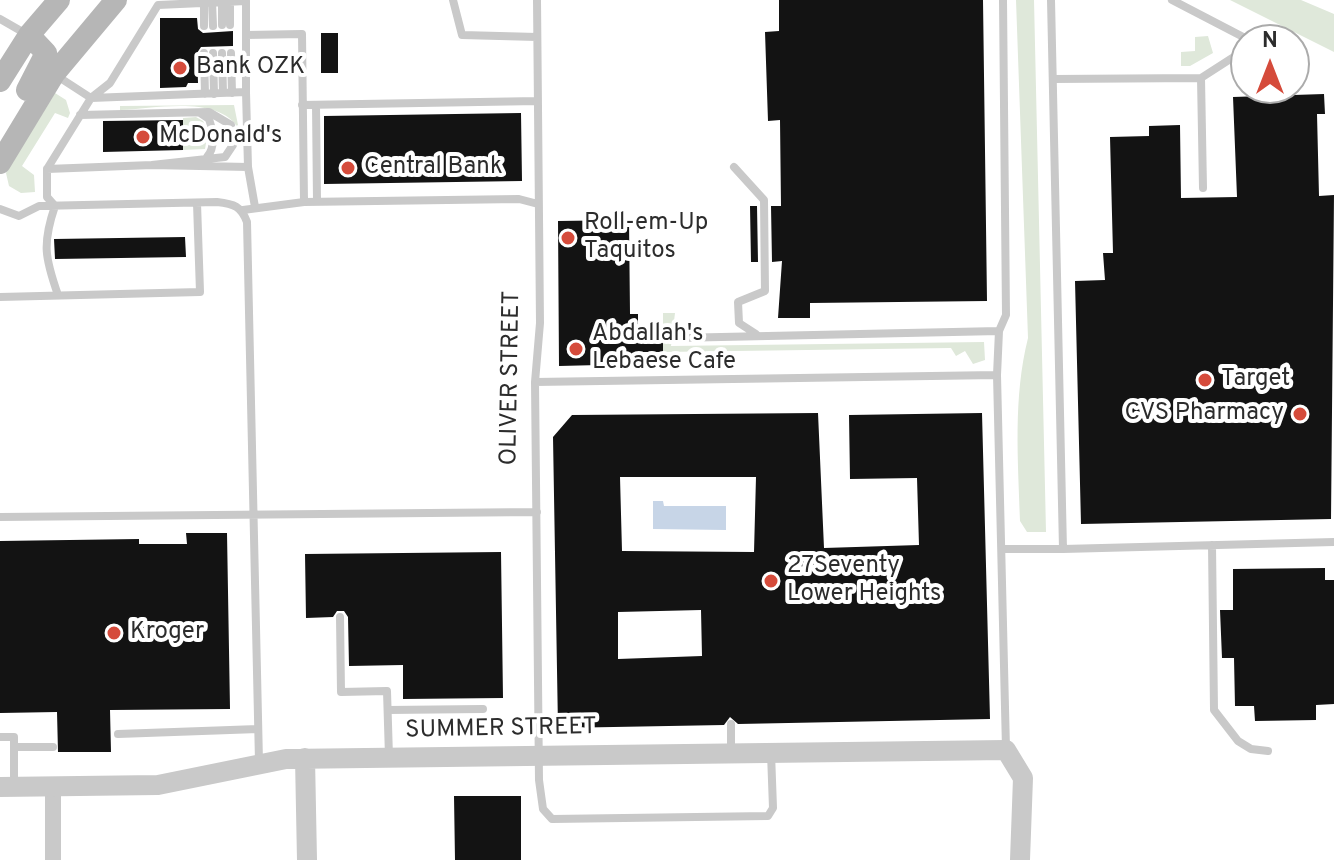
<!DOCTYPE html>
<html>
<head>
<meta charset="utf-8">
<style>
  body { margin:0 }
  #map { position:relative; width:1334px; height:860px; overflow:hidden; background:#fff; font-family:Overpass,sans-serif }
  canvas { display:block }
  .north { position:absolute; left:1230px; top:24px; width:80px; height:80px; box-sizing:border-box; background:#fff; border:2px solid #ababab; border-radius:50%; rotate:0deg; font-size:22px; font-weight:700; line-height:32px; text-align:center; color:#2c2c2c }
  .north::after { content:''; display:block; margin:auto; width:28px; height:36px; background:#d54b3b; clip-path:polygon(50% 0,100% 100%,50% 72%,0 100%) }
</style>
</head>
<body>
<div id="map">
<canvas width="1334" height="860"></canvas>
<div class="north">N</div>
</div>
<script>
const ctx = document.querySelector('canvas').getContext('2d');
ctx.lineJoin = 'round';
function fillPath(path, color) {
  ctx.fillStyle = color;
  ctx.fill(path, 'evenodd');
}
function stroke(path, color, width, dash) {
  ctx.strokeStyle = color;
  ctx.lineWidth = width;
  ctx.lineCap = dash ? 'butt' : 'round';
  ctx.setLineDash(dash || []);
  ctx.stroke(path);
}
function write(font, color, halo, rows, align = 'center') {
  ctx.font = font + ' Overpass,sans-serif';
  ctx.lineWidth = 8;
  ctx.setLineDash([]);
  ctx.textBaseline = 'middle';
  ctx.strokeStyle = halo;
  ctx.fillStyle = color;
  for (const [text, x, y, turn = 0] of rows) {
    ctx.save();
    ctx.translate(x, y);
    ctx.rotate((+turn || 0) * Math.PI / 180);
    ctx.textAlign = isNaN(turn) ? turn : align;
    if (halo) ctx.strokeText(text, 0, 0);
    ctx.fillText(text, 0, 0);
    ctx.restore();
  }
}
fillPath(new Path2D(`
  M1016 0H1034L1046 532H1027L1020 521C1018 459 1013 398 1028 338Z
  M1230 0H1301L1334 14V52Z
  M1208 36 1213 53 1190 66H1181V52L1195 51V37Z
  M55 93 66 100 70 113 68 118 55 113 22 166 34 175 35 192 21 193 9 186 6 173Z
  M234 105 239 130C220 94 155 109 120 110V106Z
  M196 117 203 121 208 131 205 149 183 150V118Z
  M675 313 671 346 984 342 985 360 973 364 965 351 956 356 951 348 663 352V313Z`), '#dfe8da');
fillPath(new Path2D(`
  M653 501H663L664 506H726V530L653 529Z`), '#c7d5e7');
fillPath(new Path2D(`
  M779 0H983L987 301 810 303V318H778L782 261 772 262 771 206H781L780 120 768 121 765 32 779 31Z
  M160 18H197L198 29 203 33 233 31V46L201 47 197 53 198 83H188L186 87 160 88Z
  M321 33H338V73H321Z
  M1324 94 1325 114H1317L1319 196 1334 195 1331 519 1081 524 1075 281 1105 280 1103 253H1113L1110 137 1149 136V126L1180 125 1181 198 1237 197 1233 97Z
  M521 113 522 181 324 184V116Z
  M183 120V150L103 152V121Z
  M750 206H757L758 262H751Z
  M629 220 630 314H638V326H663V352H639V364L559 366 558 221Z
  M185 237 186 257 55 259 54 239Z
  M818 413 824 548 919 545 917 478 850 479 849 415 982 413 990 719 738 724 730 717 724 725 558 728 553 437 572 415ZM620 477H756L754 552 622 551ZM701 610 702 656 618 659V612Z
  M186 533H227L230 709 110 710 111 752H58L57 712 0 713V541L139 539V544H187Z
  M501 552 503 698 403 699V665L349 666 348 617 344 611H337L333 617 306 618 305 554Z
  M1325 568V580H1334V704L1316 705V720L1255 721 1254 706H1235L1234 658H1222L1220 610H1233V569Z
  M454 796H521V860H455Z`), '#131313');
stroke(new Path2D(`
  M453 0 462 35 537 37
  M537 0 540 323 535 382 539 780 543 809 552 819 768 816 773 808 771 753
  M1003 0 1006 315 999 331 997 375 1006 749
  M1051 0 1063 549 1334 542
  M1172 0 1249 40
  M230 1V25
  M204 2V26
  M212 2 213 26
  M222 2V25
  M0 19 28 35
  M246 35 302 34 304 202
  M204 53 205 94
  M213 53 214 94
  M222 53 223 93
  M231 53 232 93
  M54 74 91 98 246 92V1L158 5 110 83 91 98 47 169V197L55 206C42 244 45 258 58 295
  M1201 78 1203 188
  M1053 79 1201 78 1246 49
  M246 92 248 167 255 207
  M302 105 538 101
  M316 105 317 201
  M200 113 209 119C213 131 216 147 207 157
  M80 115 209 112 231 125 233 145 225 157 152 165
  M734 167 764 200 765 291 738 302 739 323 756 334
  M47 169 152 165 248 167
  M0 209 19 216 39 206 217 202C234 204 241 206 247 222L259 762
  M243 210 304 202 519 199 538 204
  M0 297 200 292 197 203
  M675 338 999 331
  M535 382 997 375
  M0 517 537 512
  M1212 545 1214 710 1238 741 1251 749 1268 751
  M1003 549H1063
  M340 617 341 692 387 691 389 757
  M388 710 483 709
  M731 724V751
  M118 734 258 729
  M0 737H14V786
  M14 747H53`), '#c9c9c9', 8);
stroke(new Path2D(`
  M53 787V860`), '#c9c9c9', 16);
stroke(new Path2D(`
  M305 758 307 860
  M0 787 158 785 286 759 1006 750 1023 778 1020 860`), '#c9c9c9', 20);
stroke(new Path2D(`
  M0 81 29 35 59 0
  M27 90 46 53 29 35
  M0 163 54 74 116 0`), '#b6b6b6', 22);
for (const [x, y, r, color] of [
  [180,68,8,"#d54b3b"],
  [143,137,8,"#d54b3b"],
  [348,168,8,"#d54b3b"],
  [568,238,8,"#d54b3b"],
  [576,349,8,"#d54b3b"],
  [1205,380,8,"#d54b3b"],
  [1300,414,8,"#d54b3b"],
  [771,581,8,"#d54b3b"],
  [114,633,8,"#d54b3b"]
]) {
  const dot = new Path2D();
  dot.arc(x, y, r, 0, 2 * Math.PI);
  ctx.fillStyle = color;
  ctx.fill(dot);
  stroke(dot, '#fff', 3);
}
write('24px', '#2c2c2c', '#fff', [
  ["Bank OZK",196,68],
  ["McDonald's",159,137],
  ["Central Bank",364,168],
  ["Roll-em-Up",584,224],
  ["Taquitos",584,252],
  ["Abdallah's",592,335],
  ["Lebaese Cafe",592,363],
  ["Target",1221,380],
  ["CVS Pharmacy",1284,414,"right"],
  ["27Seventy",787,567],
  ["Lower Heights",787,595],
  ["Kroger",130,633]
], 'left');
write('24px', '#2c2c2c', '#fff', [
  ["OLIVER STREET",512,378,-89],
  ["SUMMER STREET",501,730,-1]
]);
</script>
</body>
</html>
